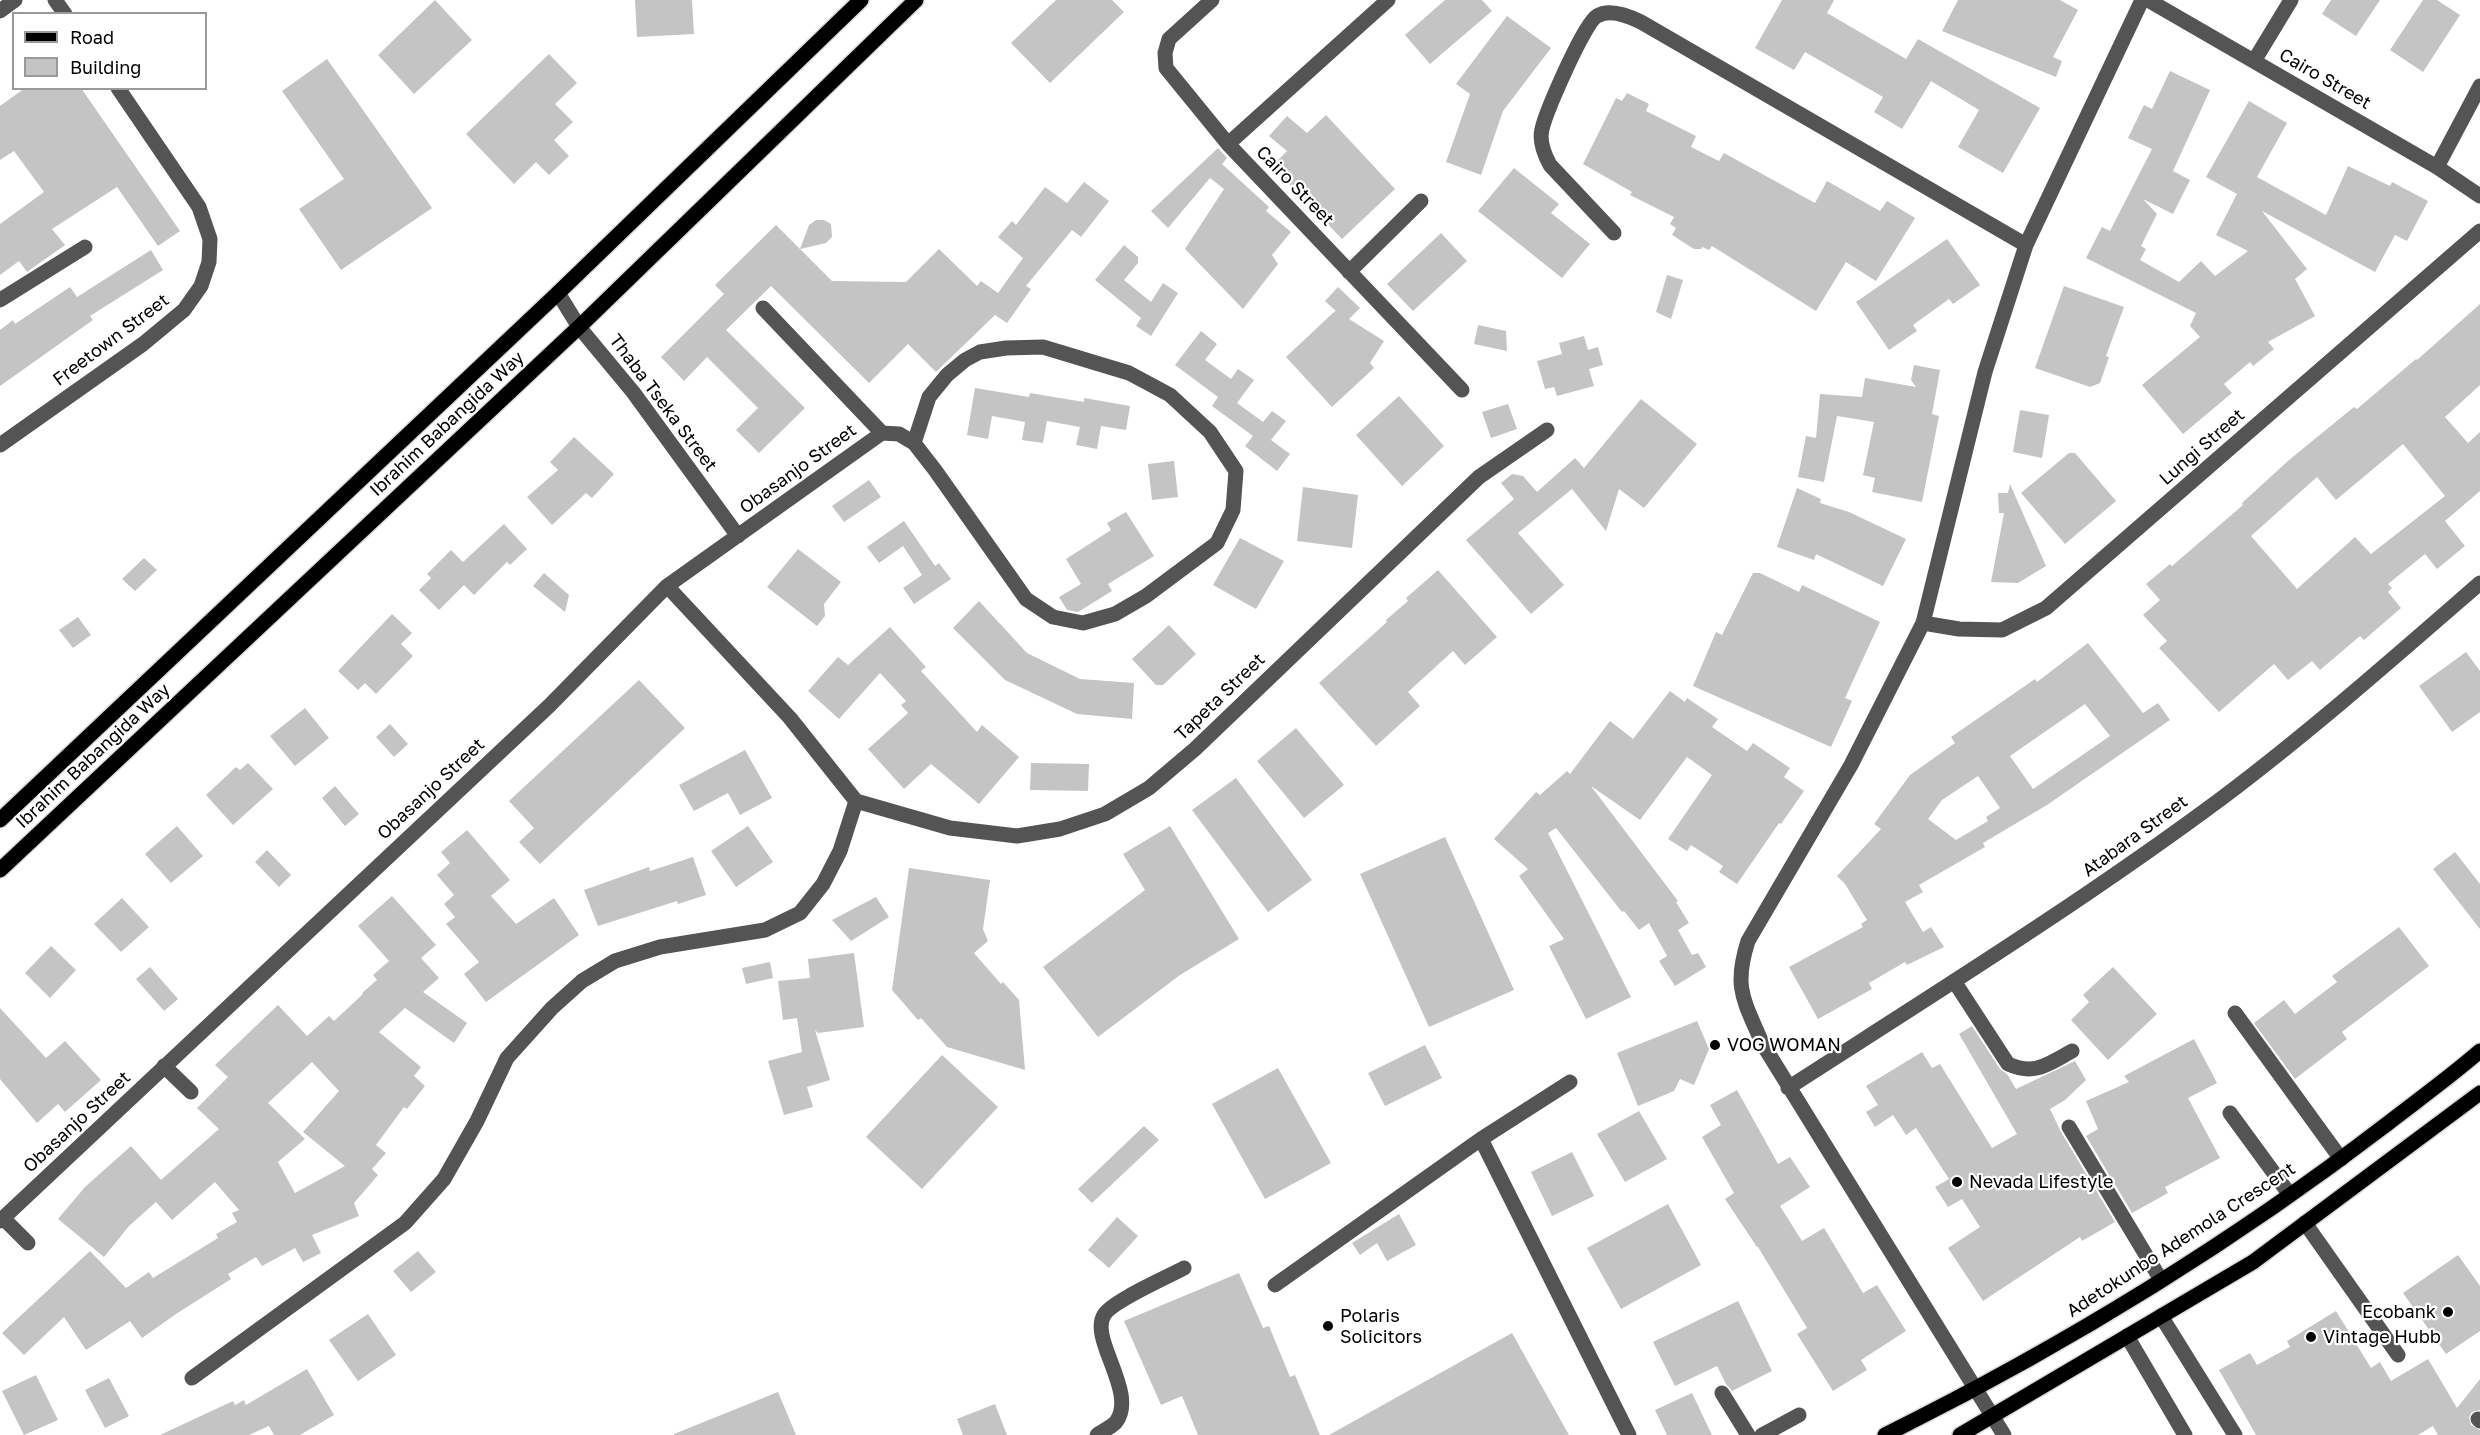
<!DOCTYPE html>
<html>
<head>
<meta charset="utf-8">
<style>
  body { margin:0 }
  #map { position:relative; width:2480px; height:1435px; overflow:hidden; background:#fff; font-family:"Golos Text",sans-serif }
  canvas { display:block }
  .legend { position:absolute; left:12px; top:12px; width:195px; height:78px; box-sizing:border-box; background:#fff; border:2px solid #999; margin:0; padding:8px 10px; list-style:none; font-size:18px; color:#000 }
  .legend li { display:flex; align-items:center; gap:12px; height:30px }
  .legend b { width:30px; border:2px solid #999 }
</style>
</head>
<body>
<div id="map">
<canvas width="2480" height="1435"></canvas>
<ul class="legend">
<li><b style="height:8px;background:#000"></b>Road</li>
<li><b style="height:16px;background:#c4c4c4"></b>Building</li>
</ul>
</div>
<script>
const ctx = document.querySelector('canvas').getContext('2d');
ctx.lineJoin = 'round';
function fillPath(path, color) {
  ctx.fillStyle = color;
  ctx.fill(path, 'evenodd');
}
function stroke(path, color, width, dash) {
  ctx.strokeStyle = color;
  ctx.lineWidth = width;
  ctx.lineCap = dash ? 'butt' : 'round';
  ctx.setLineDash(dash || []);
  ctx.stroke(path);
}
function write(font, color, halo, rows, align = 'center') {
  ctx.font = font + ' "Golos Text",sans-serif';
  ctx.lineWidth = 4.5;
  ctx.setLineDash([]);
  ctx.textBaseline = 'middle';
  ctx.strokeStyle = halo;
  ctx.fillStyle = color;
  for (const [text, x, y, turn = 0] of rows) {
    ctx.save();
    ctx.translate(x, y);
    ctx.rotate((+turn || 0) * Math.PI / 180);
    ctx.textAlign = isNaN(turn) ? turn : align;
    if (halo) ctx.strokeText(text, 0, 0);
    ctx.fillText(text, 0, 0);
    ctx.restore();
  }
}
fillPath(new Path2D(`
  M435 0 472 40 414 94 378 55Z
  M635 0H692L694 34 637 37Z
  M1056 0H1112L1124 12 1050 83 1011 43Z
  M1445 0H1482L1492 11 1430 64 1405 35Z
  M1782 0H1834L1827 13 1906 59 1918 39 2040 108 2003 173 1958 147 1979 110 1931 81 1902 129 1874 112 1883 97 1805 52 1794 70 1755 48Z
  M1958 0H2060L2078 10 2053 57 2062 61 2056 77 1942 31Z
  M2331 0H2380L2356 36 2322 14Z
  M2423 0H2437L2460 15 2423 72 2390 50Z
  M1507 16 1551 48 1503 111 1481 175 1446 162 1470 94 1456 84Z
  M549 54 577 83 555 104 573 122 554 140 569 156 549 175 536 162 514 184 466 134Z
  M327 59 432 208 341 270 299 209 344 179 282 91Z
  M2170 71 2210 90 2173 171 2190 180 2173 214 2143 199 2157 214 2141 246 2146 249 2140 260 2179 282 2201 261 2215 276 2248 251 2216 235 2237 194 2206 177 2249 101 2287 123 2257 177 2326 215 2348 166 2390 186 2392 182 2428 201 2407 241 2395 235 2375 272 2262 211 2307 269 2295 279 2315 316 2268 342 2274 349 2253 366 2250 362 2224 384 2232 393 2183 434 2142 385 2200 337 2190 326 2196 313 2086 258 2102 227 2110 231 2152 149 2128 138 2144 105 2152 109Z
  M25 88H81L180 231 158 246 117 187 52 229 65 245 27 272 19 261 0 275V224L44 192 14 151 0 160V106Z
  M1627 93 1649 104 1646 111 1696 136 1691 147 1719 161 1724 153 1815 203 1827 181 1880 211 1887 201 1915 218 1876 281 1846 262 1816 311 1712 246 1709 250 1702 247 1701 249H1694L1672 235 1676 228 1670 224 1674 217 1630 195 1632 192 1583 164 1616 98 1622 101Z
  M1326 115 1395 189 1342 239 1272 166 1287 151 1269 136 1287 116 1307 133Z
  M1218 148 1227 158 1222 164 1269 207 1266 211 1291 232 1272 255 1278 264 1243 309 1185 249 1224 189 1210 178 1168 228 1151 211Z
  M1514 168 1559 204 1551 213 1590 244 1562 278 1478 211Z
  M1084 182 1109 201 1081 237 1072 230 1026 286 1031 289 1007 323 995 315 936 372 908 344 869 383 771 286 726 330 805 408 759 453 736 430 758 408 707 357 684 381 661 357 724 294 715 285 776 225 832 281 906 282 939 249 977 286 981 281 998 293 1023 258 998 237 1012 221 1016 225 1045 187 1067 203Z
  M816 220H824L831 224 832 237 826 243 800 249 809 225Z
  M1441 233 1467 261 1413 311 1387 284Z
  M1947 239 1980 285 1953 304 1949 299 1913 325 1917 331 1889 350 1856 302Z
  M1124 245 1138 257V263L1124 280 1151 302 1163 283 1178 293 1151 336 1136 326 1141 318 1095 280Z
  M151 250 163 270 90 316 93 320 0 386V330L13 320 15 324 70 287 77 297Z
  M1667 275 1683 280 1671 319 1656 312Z
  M2064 286 2124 307 2106 356 2109 357 2100 383 2090 387 2035 368Z
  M1338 287 1360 308 1349 319 1384 341 1370 363 1374 368 1332 407 1286 357 1335 311 1337 312 1325 301Z
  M2480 304V385L2445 417 2468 443 2480 432V491L2445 521 2465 546 2437 569 2425 554 2388 584 2392 588 2388 592 2401 608 2364 640 2360 636 2320 670 2312 661 2288 680 2274 664 2219 712 2159 648 2167 641 2143 615 2160 600 2146 584 2170 564 2172 566 2243 505 2242 503 2289 460 2354 407 2357 409 2416 359 2417 360ZM2403 444 2445 496 2371 554 2355 537 2297 589 2251 536 2317 477 2336 500Z
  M1478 325 1506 331 1507 351 1474 344Z
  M1201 331 1217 344 1205 360 1231 379 1238 369 1254 380 1237 403 1263 422 1272 411 1286 421 1271 440 1290 454 1277 471 1245 446 1253 436 1212 406 1218 397 1175 365Z
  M1584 336 1588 350 1598 347 1603 365 1589 369 1594 386 1557 396 1554 387 1545 389 1537 361 1562 354 1559 343Z
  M1914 365 1940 370 1932 414 1939 416 1922 502 1872 492 1875 478 1863 475 1874 422 1837 416 1824 482 1798 477 1806 436 1816 438 1820 394 1862 397 1865 378 1916 387 1911 380Z
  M975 388 1029 397 1030 393 1084 402V398L1130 406 1126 430 1101 426 1097 449 1076 445 1080 427 1047 421 1043 443 1022 440 1025 422 992 416 988 439 967 435Z
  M1399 396 1444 446 1402 486 1356 435Z
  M1641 399 1697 444 1644 508 1619 489 1606 531 1572 489 1518 533 1564 585 1531 614 1466 540 1514 499 1501 483 1512 474 1523 476 1537 492 1575 458 1584 468Z
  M1508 404 1517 429 1491 438 1482 412Z
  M2020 410 2049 415 2042 458 2013 452Z
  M574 437 614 474 592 498 586 493 552 525 527 497 558 470 550 462Z
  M2069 453H2075L2116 501 2065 544 2021 493Z
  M1174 461 1178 497 1152 500 1148 464Z
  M869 480 881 497 844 522 832 506Z
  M2010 484 2046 566 2018 583 1991 582 2004 513H1999L1998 493H2008Z
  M1303 487 1358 495 1352 548 1297 541Z
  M1797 488 1821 499 1820 503 1849 512 1906 539 1883 586 1816 554 1814 560 1777 547Z
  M1126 512 1154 556 1108 584 1112 591 1078 612 1067 610 1059 597 1081 584 1066 559 1111 530 1107 523Z
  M904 521 935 566 939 563 951 579 914 604 903 588 922 575 903 546 879 563 867 547Z
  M504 524 527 549 510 565 507 562 474 595 464 585 439 610 419 590 431 578 427 574 451 550 463 562Z
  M1240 538 1284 561 1256 609 1213 585Z
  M798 549 841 582 824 604 825 616 817 626 767 587Z
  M144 558 157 570 135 591 122 579Z
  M1438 570 1497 637 1465 665 1453 651 1408 692 1420 706 1376 746 1319 683 1387 622 1386 620 1408 601 1406 598Z
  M544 573 569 595 565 612 533 586Z
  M1753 573H1760L1799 592 1802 585 1880 622 1845 698 1852 701 1831 747 1693 686 1716 632 1722 635Z
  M979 601 1027 653 1080 679 1134 683 1132 719 1077 714 1005 680 953 628Z
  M392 614 412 633 401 644 413 656 376 694 365 683 358 690 338 671Z
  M78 617 91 635 73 648 59 630Z
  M1169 625 1196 654 1163 685H1156L1132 659Z
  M890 627 926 667 921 671 977 732 982 725 1019 757 979 804 931 764 904 789 868 749 908 713 901 705 906 701 880 673 839 719 808 691 838 657 848 665Z
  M2088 643 2143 713 2158 703 2170 720 2047 805 1983 843 1985 847 1919 885 1923 892 1905 902 1923 932 1931 927 1944 947 1907 965 1905 962 1869 983 1872 989 1818 1019 1789 967 1863 927 1861 924 1867 920 1845 884 1837 876 1881 829 1874 824 1910 775 1955 743 1951 737 2035 679 2037 682ZM2085 704 2110 736 2033 789 2010 756ZM1978 776 2000 808 1986 817 1988 821 1956 840 1928 819 1942 800Z
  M2466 652 2480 671V712L2452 732 2419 686Z
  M639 680 685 728 540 864 519 842 534 828 509 801Z
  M1670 691 1685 702 1687 698 1718 719 1712 727 1747 751 1753 743 1790 768 1784 777 1804 791 1781 824 1779 823 1737 884 1719 872 1723 866 1691 845 1687 851 1668 839 1712 775 1687 757 1640 820 1591 786 1678 901 1676 902 1689 923 1678 930 1692 955 1698 953 1706 967 1675 986 1659 961 1667 956 1649 923 1639 930 1624 911 1622 912 1556 828 1548 833 1631 997 1586 1019 1549 946 1564 939 1519 876 1528 869 1494 839 1536 792 1540 795 1567 771 1570 774 1610 721 1633 739Z
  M305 708 329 738 295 766 270 736Z
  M390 724 408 744 394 757 376 737Z
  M1296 728 1344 785 1304 818 1257 761Z
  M745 750 772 798 740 815 728 793 694 811 679 785Z
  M248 763 273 789 233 825 206 795 236 767 240 770Z
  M1031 763 1089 764 1088 791 1030 790Z
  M1236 778 1312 880 1268 912 1192 810Z
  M335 786 359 814 345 826 322 798Z
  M177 826 203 856 171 883 145 854Z
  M748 826 773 862 736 887 711 851Z
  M1170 826 1239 939 1180 975 1098 1037 1043 967 1145 890 1123 854Z
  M467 830 510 880 491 896 516 924 554 898 579 935 486 1002 464 974 479 962 446 924 455 917 444 904 454 895 437 875 450 863 441 852Z
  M1445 837 1514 990 1429 1027 1360 874Z
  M267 850 291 875 279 887 255 862Z
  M2455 852 2480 884V929L2433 869Z
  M693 857 706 895 678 904 677 901 598 926 584 890 649 867 650 871Z
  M909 868 990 880 983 929 988 941 974 953 1001 984 1003 982 1019 1000 1025 1070 947 1047 921 1018 918 1020 892 990Z
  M392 896 436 945 421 958 439 978 423 992 467 1023 454 1043 405 1008 379 1032 421 1067 414 1076 425 1086 407 1109 404 1107 376 1145 386 1153 372 1169 378 1175 354 1203 359 1216 312 1235 321 1253 303 1262 295 1248 262 1266 256 1257 228 1274 231 1279 176 1314 142 1338 130 1321 86 1350 64 1317 24 1355 2 1333 90 1251 126 1288 149 1272 153 1278 218 1238 216 1234 237 1222 232 1213 239 1210 215 1182 172 1220 156 1202 129 1226 104 1257 58 1219 85 1187 131 1146 161 1180 219 1129 197 1108 228 1077 215 1065 278 1005 307 1036 329 1016 334 1021 363 994 362 993 377 980 373 975 389 961 358 926ZM312 1062 339 1091 303 1132 345 1166 295 1193 278 1162 305 1139 268 1103Z
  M876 897 889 917 851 941 832 920Z
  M122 898 149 927 121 952 94 924Z
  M2399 927 2429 966 2342 1032 2347 1039 2295 1079 2254 1023 2284 1000 2295 1014 2337 982 2332 976Z
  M51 946 76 970 50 998 25 973Z
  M854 953 864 1027 818 1033 815 1030 830 1080 807 1087 813 1107 784 1115 768 1061 802 1052 797 1018 783 1020 778 981 810 978 808 959Z
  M770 962 773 978 746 984 742 968Z
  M150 967 178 999 164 1011 136 979Z
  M2113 967 2157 1014 2108 1060 2071 1020 2089 1002 2083 995Z
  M0 1008 46 1058 65 1041 101 1080 65 1112 58 1104 37 1123 0 1079Z
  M1697 1021 1709 1049 1694 1085 1680 1079 1674 1091 1638 1106 1617 1053Z
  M1972 1026 2000 1069 2007 1074 2016 1089 2075 1061 2086 1080 2065 1100 2050 1109 2061 1132 2115 1222 2082 1241 2080 1237 1983 1301 1948 1248 1980 1227 1962 1199 1948 1207 1935 1187 1949 1179 1916 1128 1906 1135 1893 1115 1875 1127 1866 1112 1878 1105 1866 1086 1922 1052 1932 1068 1940 1064 1992 1148 2017 1134 1959 1034Z
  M2194 1039 2217 1083 2188 1098 2220 1158 2165 1187 2168 1193 2132 1213 2086 1136 2098 1129 2086 1101 2129 1082 2124 1076Z
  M1425 1045 1442 1078 1385 1106 1368 1073Z
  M942 1055 998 1107 922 1189 866 1137Z
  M1278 1068 1331 1163 1265 1199 1212 1104Z
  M1737 1090 1778 1164 1790 1157 1810 1187 1780 1206 1802 1241 1824 1228 1863 1293 1877 1285 1906 1331 1861 1360 1867 1370 1833 1391 1797 1334 1807 1328 1758 1247H1757L1725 1199 1734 1193 1702 1137 1721 1125 1710 1105Z
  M1639 1111 1667 1159 1625 1182 1597 1134Z
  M1144 1126 1159 1140 1092 1203 1078 1189Z
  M1572 1152 1594 1196 1552 1216 1531 1172Z
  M1668 1204 1701 1265 1621 1309 1587 1248Z
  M1399 1214 1416 1245 1387 1261 1377 1243 1360 1255 1352 1243Z
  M1117 1217 1138 1236 1109 1268 1088 1250Z
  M418 1251 436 1272 411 1292 393 1271Z
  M2458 1255 2480 1286V1331L2446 1354 2403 1293Z
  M1239 1273 1263 1328 1269 1326 1290 1377 1295 1375 1320 1435H1198L1182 1396 1161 1405 1124 1321Z
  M1738 1301 1772 1371 1732 1391 1726 1384 1717 1366 1675 1386 1653 1342Z
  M2336 1311 2371 1368 2380 1362 2391 1381 2428 1359 2457 1408 2480 1379V1410L2472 1412 2469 1417 2471 1425 2480 1430V1435H2438L2433 1426 2418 1435H2256L2219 1370 2250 1353 2257 1365 2290 1347 2287 1341Z
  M368 1314 396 1355 358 1381 329 1340Z
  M1512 1333 1569 1435H1329Z
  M307 1369 334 1415 300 1435H274L269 1426 249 1435H160L233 1401 235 1405 244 1400 246 1405Z
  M36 1375 58 1420 24 1435 2 1391Z
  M109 1378 129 1416 105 1428 85 1390Z
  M778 1392 796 1435H674V1434Z
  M1692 1393 1712 1435H1667L1655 1410Z
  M995 1404 1007 1435H963L957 1419Z`), '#c4c4c4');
const major = new Path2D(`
  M0 820 558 293 861 0
  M0 870 579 327 916 0
  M1885 1435C2060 1348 2232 1243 2387 1124 2418 1100 2450 1077 2480 1051
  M1960 1435 2253 1262 2480 1093`);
stroke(major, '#dbdbdb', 18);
stroke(new Path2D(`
  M55 0 65 14
  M1212 0 1169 39 1165 53 1166 68 1228 144 1462 390
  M2148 0 2437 167 2480 196
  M0 11 15 0
  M2254 61 2291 0
  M1228 144 1388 0
  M2437 167 2480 86
  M1614 233 1550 165C1544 154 1539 141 1542 129 1546 112 1584 23 1597 16 1610 8 1629 16 1641 22L2026 245
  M1349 272 1421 201
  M558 293 579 327 633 392 738 536
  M0 300 85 247
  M763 308 882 433
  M0 445 143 344 184 310 201 286 209 262 210 239 199 207 118 88
  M1923 623 1959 629 2002 630 2046 608 2480 231
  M856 801 950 828 1017 836 1060 829 1105 814 1149 788 1195 749 1479 477 1547 430
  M1954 981 2008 1064C2035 1076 2048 1064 2072 1051
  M2235 1013 2341 1159
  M164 1066 191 1092
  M1788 1088C1934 994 2082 902 2222 798 2311 731 2396 656 2480 583
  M2230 1113 2290 1195
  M2069 1127 2161 1280
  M1481 1139 1570 1082
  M3 1218 28 1243
  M0 1221 549 706 667 586 882 433 899 434 914 443 935 470 1026 599 1053 617 1083 623 1115 614 1146 596 1217 543 1233 510 1236 471 1210 432 1170 395 1129 373 1043 347 1006 348 980 352 965 360 947 375 929 397 914 443
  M2305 1223 2398 1355
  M1275 1285 1481 1139 1629 1435
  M2161 1316 2235 1435
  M2127 1336 2185 1435
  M192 1378 405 1223 444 1179 477 1121 507 1058 552 1008 582 981 615 961 660 947 765 930 800 913 823 884 840 851 856 801 790 718 667 586
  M1722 1393 1748 1435
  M2478 1419 2480 1421
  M1097 1435C1102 1431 1112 1427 1116 1422 1138 1393 1089 1339 1104 1315 1112 1301 1168 1277 1184 1268
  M1762 1435 1799 1415
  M2004 1435 1762 1043C1744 1000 1733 988 1748 941L1851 765 1923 623 1985 372 2026 245 2142 0`), '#545454', 15);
stroke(major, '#000', 15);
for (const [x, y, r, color] of [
  [1715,1045,6,"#000"],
  [1957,1182,6,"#000"],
  [2448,1312,6,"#000"],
  [1328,1326,6,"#000"],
  [2311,1337,6,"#000"]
]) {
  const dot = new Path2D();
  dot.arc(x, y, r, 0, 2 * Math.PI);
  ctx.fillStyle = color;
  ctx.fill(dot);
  stroke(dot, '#fff', 2);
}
write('18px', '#000', '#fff', [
  ["Cairo Street",2325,79,30],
  ["Cairo Street",1295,186,46],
  ["Freetown Street",111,340,-37],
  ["Thaba Tseka Street",663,403,53],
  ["Ibrahim Babangida Way",447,424,-43],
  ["Lungi Street",2202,447,-41],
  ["Obasanjo Street",798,469,-36],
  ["Tapeta Street",1220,697,-44],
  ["Ibrahim Babangida Way",93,756,-43],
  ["Obasanjo Street",431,789,-43],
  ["Atabara Street",2135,836,-36],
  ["Obasanjo Street",77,1122,-43],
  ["Adetokunbo Ademola Crescent",2181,1240,-33]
]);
write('18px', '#000', '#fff', [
  ["VOG WOMAN",1727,1045],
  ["Nevada Lifestyle",1969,1182],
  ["Ecobank",2436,1312,"right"],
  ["Polaris",1340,1316],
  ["Solicitors",1340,1337],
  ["Vintage Hubb",2323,1337]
], 'left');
</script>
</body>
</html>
